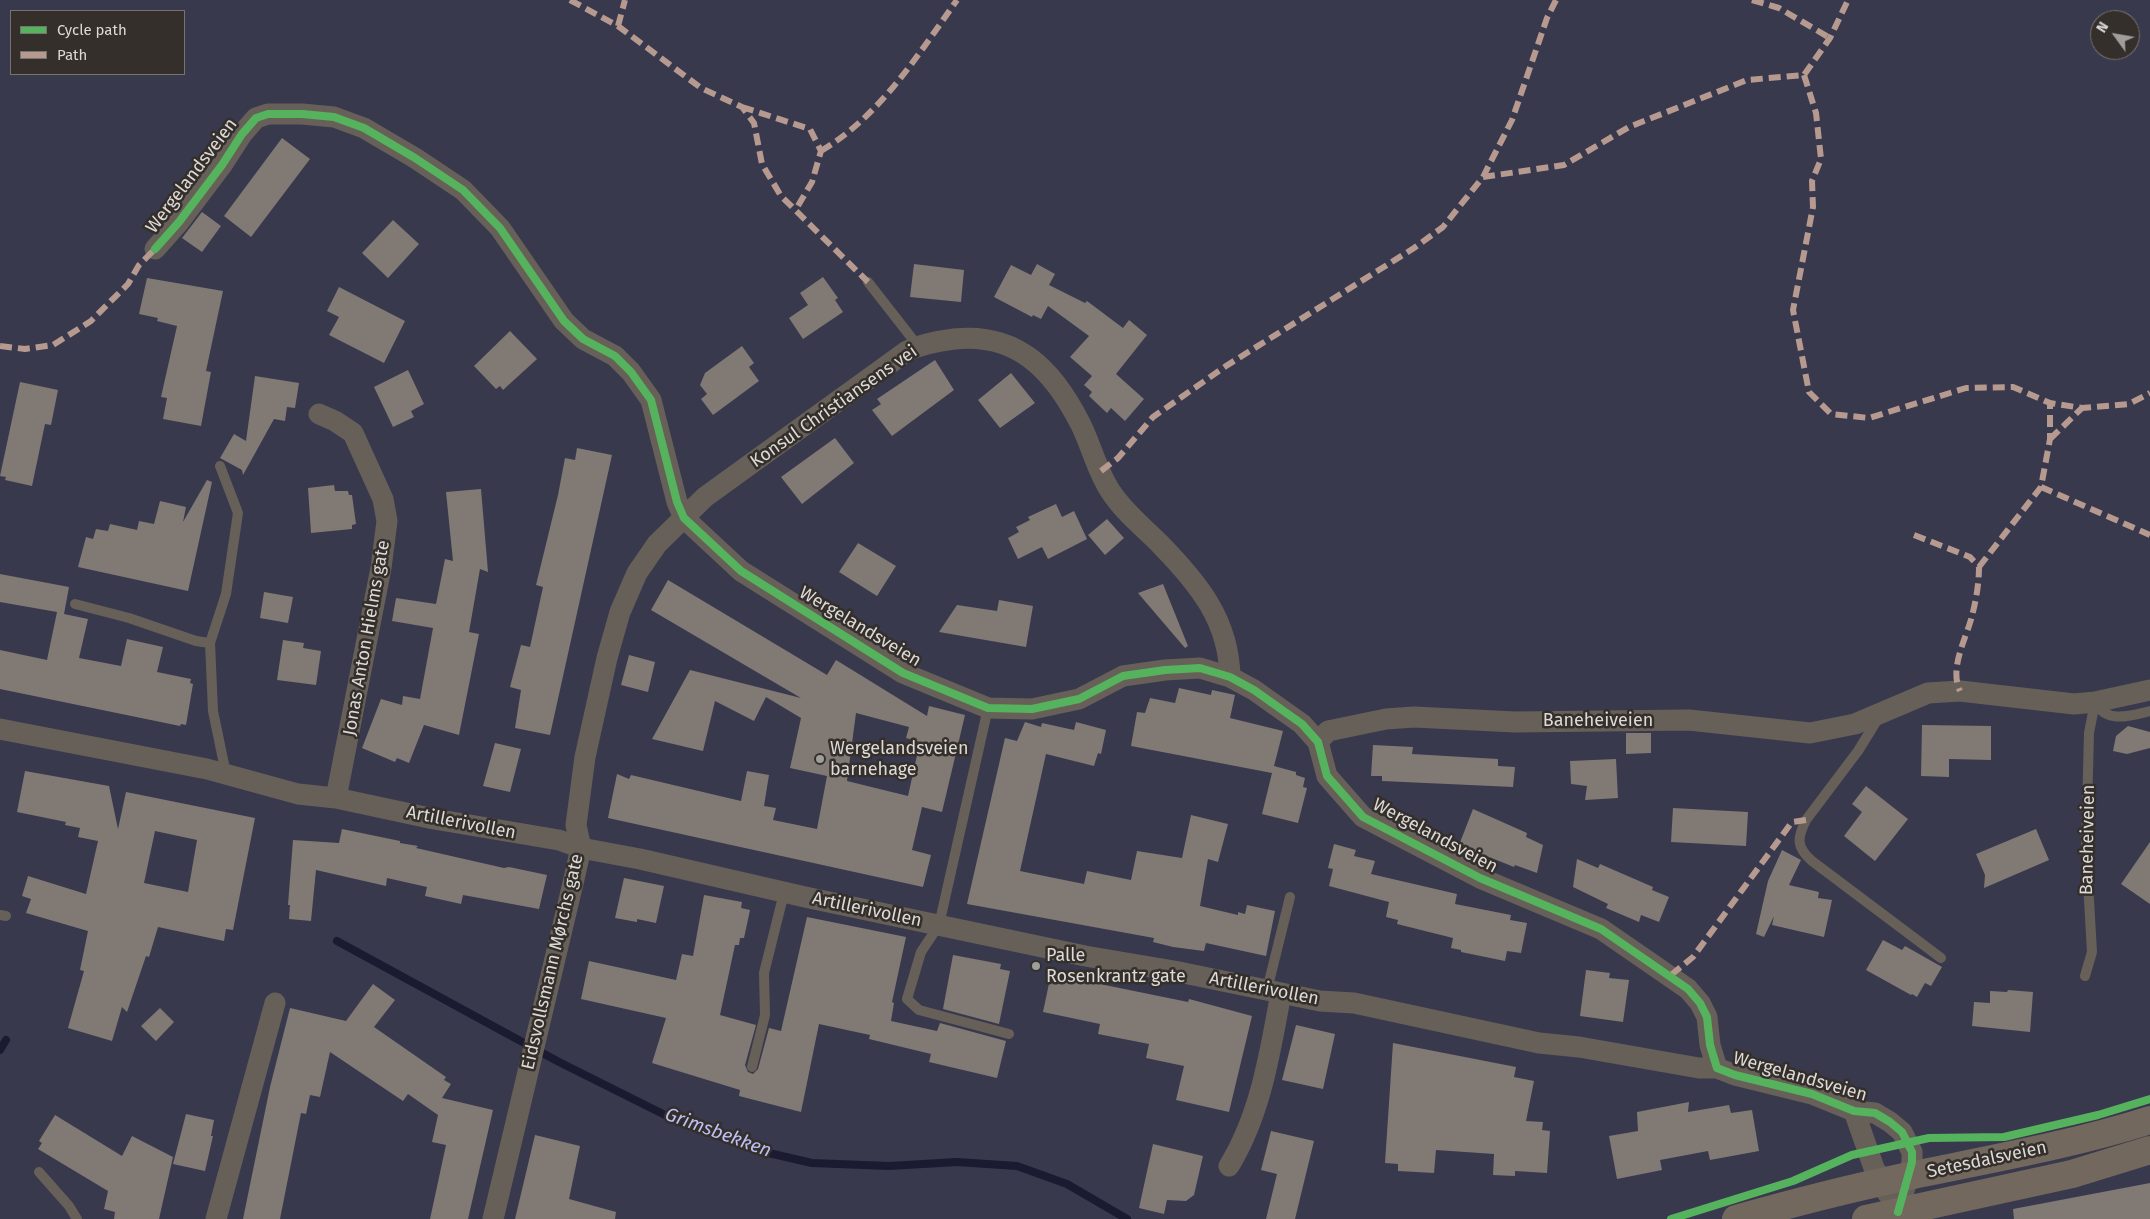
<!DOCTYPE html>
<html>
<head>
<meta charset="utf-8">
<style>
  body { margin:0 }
  #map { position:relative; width:2150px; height:1219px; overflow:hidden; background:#322f2d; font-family:"Fira Sans",sans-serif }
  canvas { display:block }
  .legend { position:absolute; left:10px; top:10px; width:175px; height:65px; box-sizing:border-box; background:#342f2b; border:1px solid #77736f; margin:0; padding:6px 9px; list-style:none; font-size:15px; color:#dcd9d6 }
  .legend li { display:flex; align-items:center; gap:10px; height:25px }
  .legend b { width:25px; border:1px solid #77736f }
  .north { position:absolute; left:2090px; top:10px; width:50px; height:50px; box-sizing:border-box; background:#342f2b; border:1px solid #77736f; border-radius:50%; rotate:302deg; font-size:14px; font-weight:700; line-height:20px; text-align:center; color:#dcd9d6 }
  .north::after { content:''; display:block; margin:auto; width:18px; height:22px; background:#a09e9b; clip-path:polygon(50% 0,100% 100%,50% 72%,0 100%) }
</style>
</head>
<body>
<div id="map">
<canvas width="2150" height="1219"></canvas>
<ul class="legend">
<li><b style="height:6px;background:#56b35d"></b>Cycle path</li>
<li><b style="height:6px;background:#b69a8f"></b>Path</li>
</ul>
<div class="north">N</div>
</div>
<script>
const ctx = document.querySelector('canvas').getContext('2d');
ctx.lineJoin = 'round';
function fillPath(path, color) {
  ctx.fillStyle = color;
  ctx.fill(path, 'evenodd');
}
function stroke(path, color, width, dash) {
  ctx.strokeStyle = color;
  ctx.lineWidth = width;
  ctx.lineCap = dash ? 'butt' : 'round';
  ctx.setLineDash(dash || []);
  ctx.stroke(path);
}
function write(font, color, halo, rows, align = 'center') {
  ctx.font = font + ' "Fira Sans",sans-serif';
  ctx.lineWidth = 5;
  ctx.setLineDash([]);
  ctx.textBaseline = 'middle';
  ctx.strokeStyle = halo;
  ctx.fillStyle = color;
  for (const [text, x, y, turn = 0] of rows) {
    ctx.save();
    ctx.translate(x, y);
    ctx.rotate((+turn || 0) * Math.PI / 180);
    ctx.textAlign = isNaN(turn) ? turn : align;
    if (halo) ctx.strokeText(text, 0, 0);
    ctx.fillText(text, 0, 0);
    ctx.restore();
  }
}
fillPath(new Path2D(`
  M0 0H2150V1219H0ZM11 11H184V74H11ZM2100 20H2130V50H2100Z`), '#39394e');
stroke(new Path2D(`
  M337 941 559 1062 675 1120 760 1151 812 1163 889 1166 957 1162 1017 1166 1067 1184 1127 1219
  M0 1050 6 1040`), '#1a1a30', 8);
fillPath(new Path2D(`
  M282 138 310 159 251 237 224 216Z
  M202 212 221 226 202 252 182 238Z
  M393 220 419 244 388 278 362 253Z
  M914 264 964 270 961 302 910 297Z
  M1037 264 1055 274 1049 285 1085 303 1087 301 1123 328 1129 320 1147 335 1116 374 1144 399 1125 421 1111 408 1107 413 1089 396 1092 392 1084 385 1092 376 1070 357 1089 336 1048 306 1041 319 1033 315 1032 317 994 297 1011 265 1031 275Z
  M823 277 838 298 835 300 843 312 803 339 789 318 808 305 800 293Z
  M147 278 223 291 206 371 211 372 201 426 163 419 167 398 161 397 177 326 157 321 158 318 139 314Z
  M339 287 405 321 384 363 329 335 339 317 327 311Z
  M510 331 537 359 503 390 500 386 496 389 474 366Z
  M742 346 754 363 749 367 759 381 713 415 701 399 707 394 700 385 705 373Z
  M935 360 954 390 892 436 872 410 881 404 877 399Z
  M408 370 424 404 411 411 414 417 393 427 374 387Z
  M1011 373 1035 403 1000 428 978 400Z
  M255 376 299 383 295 408 287 407 285 421 274 419 243 475 242 470 220 458 234 434 246 441Z
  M20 382 58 390 51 425 45 424 32 486 5 480 6 477 0 476Z
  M835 438 854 463 802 504 781 477Z
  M577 448 612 455 550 735 515 728 521 690 510 687 521 645 530 647 543 587 536 585 558 495 565 458 575 460Z
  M207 480 212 482 188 591 78 567 86 537 93 539 96 529 108 531 110 524 137 530 139 521 154 524 160 501 186 507 183 522Z
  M334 485 335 491H348L349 495H352L356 524 352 525V529L311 533 308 488Z
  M481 489 488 572 480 569 469 632 479 634 459 735 424 725 409 763 397 758 395 762 362 748 381 699 402 705 403 696 420 699 433 628 392 621 396 598 436 604 445 559 453 561 446 492Z
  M1056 504 1062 517 1074 511 1087 539 1048 559 1042 547 1018 559 1008 538 1019 532 1016 527 1030 520 1028 517Z
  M1107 519 1124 538 1105 555 1088 535Z
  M858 543 896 566 877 596 839 572Z
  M0 574 69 587 64 614 88 619 79 658 121 666 127 639 163 647 157 672 191 679 190 683 193 684 186 725 181 724 180 726 0 689V650L47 660 57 612 0 602Z
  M668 580 827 675 836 660 927 716 929 706 965 715 942 812 922 807 912 850 931 855 923 887 608 818 617 774 629 779 631 775 741 801 747 771 769 775 764 806 776 808 773 820 817 829 827 776 790 768 801 718 766 697 754 721 715 701 703 751 652 739 690 670 801 698 651 610ZM856 713 909 727 906 738 920 742 908 796 847 781Z
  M1163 584 1188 646 1185 648 1138 593Z
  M264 592 293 597 288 623 260 618Z
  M999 600 1033 606 1026 647 939 632 957 605 997 611Z
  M283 640 304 643 303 648 321 651 316 685 277 680Z
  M629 655 655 662 648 692 621 685Z
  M1179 688 1211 695 1212 690 1235 695 1230 718 1283 731 1274 766 1296 772V775L1305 778 1303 787 1307 788 1298 823 1262 814 1272 773 1131 746 1137 712 1145 713 1150 698 1175 703Z
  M1025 722 1041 727 1042 723 1074 730 1076 722 1106 730 1101 754 1098 753 1094 766 1046 754 1020 871 1084 884 1087 871 1131 880 1137 851 1182 858 1191 815 1228 824 1218 862 1208 859 1200 906 1238 915V912L1245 914 1247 905 1275 911 1266 956 1206 943 1204 951 1173 947 1153 942 1154 938 967 904 1005 738 1017 741Z
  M1922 725 1991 726V760L1949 759V777L1921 776Z
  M2128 726 2150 732V748L2127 754 2113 751 2116 736Z
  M1626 733H1651V753L1626 754Z
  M495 743 521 749 510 792 483 786Z
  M1373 745 1413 747 1412 754 1498 759V766L1515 767 1513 787 1382 781V776H1371Z
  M1616 759 1618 798 1585 800 1587 786 1571 784 1570 761Z
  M25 771 109 786 118 829 126 792 255 818 233 930 226 929 224 941 158 927 149 957 146 956 127 1012 122 1007 112 1041 68 1028 84 971 80 970 88 931 26 913 31 899 22 896 28 876 86 894 98 841 78 837 80 828 65 825 66 822 17 812ZM155 831 197 840 188 892 144 883Z
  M1866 786 1908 819 1875 861 1844 836 1862 812 1852 804Z
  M1673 808 1748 812 1746 846 1671 842Z
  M1473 809 1527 833 1526 837 1543 845 1537 873 1515 865 1514 867 1459 845Z
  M342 829 400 841V843L418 846 416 848 504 868 509 867 547 875 539 909 463 895 461 904 425 896 427 887 387 878 386 886 316 870 311 921 289 919 290 905H288L293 840 339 843Z
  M2036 829 2049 860 1984 888 1985 875 1976 854Z
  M2150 842V904L2121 884Z
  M1334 844 1356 850 1354 856 1375 861 1371 874 1457 894 1455 904 1511 915 1510 920 1527 923 1521 953 1507 951 1505 961 1461 952V950L1451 948 1453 938 1397 924 1398 920 1386 917 1389 902 1329 886 1333 869 1328 868Z
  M1782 850 1801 860 1789 885 1819 892 1818 898 1832 900 1824 937 1772 925 1774 916 1764 937 1756 934 1768 881Z
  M1577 859 1598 868 1600 864 1653 887 1652 890 1669 897 1659 922 1641 915 1639 922 1606 908 1608 904 1573 887Z
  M624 878 664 886 656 923 637 919V922L615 918Z
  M704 895 742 902 741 908 750 910 744 938H740L739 945H735L720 1015 756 1025 745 1065 748 1072 753 1074 758 1069 769 1028 781 1031 807 917 906 937 892 1002 894 1003 891 1021 937 1031 940 1023 1006 1041 997 1078 929 1062 931 1054 869 1039 870 1035 819 1024 801 1112 739 1096 740 1090 652 1063 666 1018 581 999 589 961 676 980 682 954 693 956Z
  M1883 940 1902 950 1905 946 1942 967 1931 986 1925 983 1917 997 1912 994 1911 995 1866 970Z
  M953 955 1001 964 1000 969 1010 971 999 1024 943 1009Z
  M1586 970 1610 973 1609 978 1629 980 1623 1022 1580 1016Z
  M1051 974 1188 1002 1189 999 1252 1016 1229 1112 1176 1100 1184 1066 1146 1058 1149 1044 1098 1034 1100 1024 1043 1012Z
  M373 984 395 1000 374 1027 446 1077 444 1080 451 1084 442 1098 493 1110 468 1219H430L446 1145 432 1142 438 1115 408 1094 403 1101 330 1052 320 1097 310 1095 306 1114 301 1113 280 1219H243L270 1087 290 1008 346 1021Z
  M2008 990 2033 992 2030 1032 1972 1026 1974 1002 1990 1003V991L2007 992Z
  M160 1008 174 1022 156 1041 141 1026Z
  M1296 1025 1335 1034 1323 1089 1282 1080Z
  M1393 1043 1516 1067 1514 1077 1534 1081 1526 1121 1543 1122 1542 1130 1550 1131 1547 1173 1515 1171V1176L1493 1175 1494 1154 1436 1150 1434 1173 1398 1171V1164L1385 1163Z
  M1689 1102 1688 1112 1729 1105 1731 1113 1752 1110 1759 1151 1710 1160 1708 1151 1660 1160 1662 1170 1617 1179 1609 1136 1638 1131 1637 1112Z
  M186 1114 214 1120 211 1136H213L205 1171 173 1164Z
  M55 1115 122 1156 132 1136 173 1157 159 1219H114L115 1212 104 1209 108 1191 38 1149 42 1143 39 1141Z
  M1271 1131 1314 1141 1295 1219H1266L1277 1174 1261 1170Z
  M535 1135 580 1146 569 1199 616 1212 615 1219H515Z
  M1153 1144 1203 1156 1194 1195 1186 1201 1167 1200 1164 1214 1139 1208Z
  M2150 1183V1219H2014L2013 1209Z`), '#807974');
stroke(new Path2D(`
  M868 282 918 346
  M220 466 238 513 226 594 210 643 213 711 226 774
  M75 604 129 618 196 641 210 643
  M2095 702C2106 724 2130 716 2150 711
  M988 708 939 925 921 952 907 999 919 1010 1009 1034
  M1879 717 1858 751 1806 820C1797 838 1796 847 1812 861L1941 958
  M0 915 6 916
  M2085 976 2092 952 2086 848 2089 733 2095 702
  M1267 990 1290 897
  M752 1067 765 1015 764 973 784 893
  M39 1172 69 1206 77 1219`), '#676059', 10);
stroke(new Path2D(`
  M155 249 179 222 222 165 242 134 256 118 268 114H302L334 117 364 128 415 158 463 190 500 228 564 321 583 339 615 356 631 372 651 400 677 502 684 518 741 571 903 673 988 708 1032 709 1079 699 1123 676 1165 670 1200 668 1230 677 1254 690 1302 724 1318 742 1327 776 1363 817 1480 878 1601 929 1688 989 1700 1003 1707 1017 1710 1045 1717 1068 1735 1075 1812 1094 1854 1111 1875 1113 1890 1122 1902 1132 1912 1152V1162L1898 1212
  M319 414 335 421 353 433 383 499 387 521 381 568 336 798
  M0 729 207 769 298 794 336 798 434 819 559 840 581 848 640 859 805 897 1085 956 1174 971 1320 1001 1354 1003 1539 1043 1579 1047 1699 1068H1717
  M1318 742 1328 731 1386 719 1414 717 1515 722 1689 720 1810 733 1855 724 1928 693 1960 691 2074 704 2095 702 2150 690
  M1854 1111 1874 1168 1888 1194
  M1229 1166C1261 1114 1270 1052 1281 993
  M216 1219 275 1003
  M493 1219 574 879 581 848 576 825 585 757 607 658 620 612 637 573 657 544 705 497 907 351C922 344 938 341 954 339 1017 332 1053 370 1080 423 1091 444 1097 472 1111 492 1124 512 1143 527 1160 544 1198 583 1229 620 1230 677`), '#676059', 21);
stroke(new Path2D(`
  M1736 1219C1793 1203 1851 1188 1909 1176 1990 1159 2071 1145 2150 1120
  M1866 1219 2072 1174 2150 1150`), '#72685d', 28);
stroke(new Path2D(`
  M570 0 618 26 701 88 742 107 754 123 762 164 781 196 868 282
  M1752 0 1779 8 1830 38
  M618 26 625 0
  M1804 75 1816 113 1821 159 1812 181 1813 207 1793 310 1809 392 1831 414 1869 418 1966 388 2013 387 2050 403 2082 408 2129 404 2150 393
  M742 107 810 129 821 151 812 182 795 211
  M821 151C880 116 918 55 957 0
  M1483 177 1564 165 1629 127 1747 80 1804 75 1830 38 1848 0
  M0 346 25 349 53 345 91 321 128 284 139 265 155 249
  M2050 439 2082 408
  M1101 471 1118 458 1153 417 1226 366 1414 248 1443 227 1483 177 1512 120 1547 18 1556 0
  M2041 487 2150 535
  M1914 535 1970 557 1979 567C1979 584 1976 600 1972 616 1966 639 1949 668 1960 691
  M1979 567 2041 487 2050 439V403
  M1671 975 1693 957 1792 822 1806 820`), '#b69a8f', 6, [12, 6]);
stroke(new Path2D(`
  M155 249 179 222 222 165 242 134 256 118 268 114H302L334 117 364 128 415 158 463 190 500 228 564 321 583 339 615 356 631 372 651 400 677 502 684 518 741 571 903 673 988 708 1032 709 1079 699 1123 676 1165 670 1200 668 1230 677 1254 690 1302 724 1318 742 1327 776 1363 817 1480 878 1601 929 1688 989 1700 1003 1707 1017 1710 1045 1717 1068 1735 1075 1812 1094 1854 1111 1875 1113 1890 1122 1902 1132 1912 1152V1162L1898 1212
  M1671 1219 1793 1181 1852 1155 1929 1138 2004 1137 2098 1115 2150 1099`), '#56b35d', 8);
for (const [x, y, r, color] of [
  [820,759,5,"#a09e9b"],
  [1036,966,5,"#a09e9b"]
]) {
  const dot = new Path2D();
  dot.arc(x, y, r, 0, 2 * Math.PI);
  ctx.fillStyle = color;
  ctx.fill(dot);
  stroke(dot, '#342f2b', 2);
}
write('18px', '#dcd9d6', '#342f2b', [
  ["Wergelandsveien",192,176,-53],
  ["Konsul Christiansens vei",834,407,-35],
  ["Wergelandsveien",860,627,31],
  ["Jonas Anton Hielms gate",367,638,-80],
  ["Baneheiveien",1598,721],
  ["Artillerivollen",461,823,11],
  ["Wergelandsveien",1435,836,28],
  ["Baneheiveien",2088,840,-89],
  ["Artillerivollen",867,910,12],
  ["Eidsvollsmann Mørchs gate",553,962,-77],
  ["Artillerivollen",1264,989,11],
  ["Wergelandsveien",1800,1077,16],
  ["Setesdalsveien",1987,1160,-12]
]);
write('18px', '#dcd9d6', '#342f2b', [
  ["Wergelandsveien",830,749],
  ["barnehage",830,770],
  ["Palle",1046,956],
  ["Rosenkrantz gate",1046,977]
], 'left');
write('italic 19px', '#bcbff5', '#342f2b', [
  ["Grimsbekken",718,1133,20]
]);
</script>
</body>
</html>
